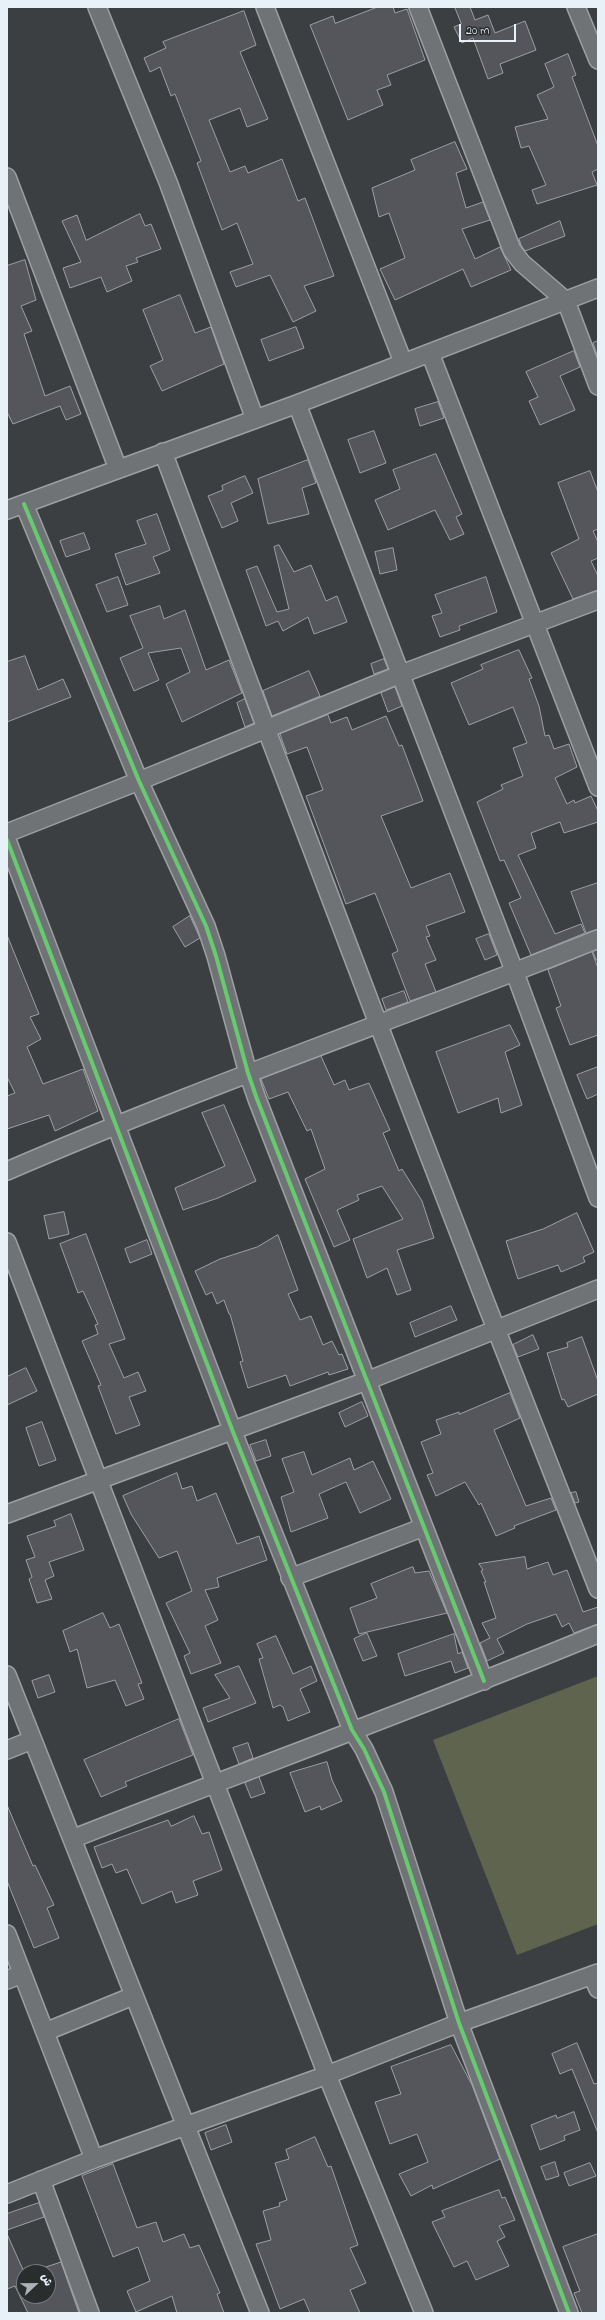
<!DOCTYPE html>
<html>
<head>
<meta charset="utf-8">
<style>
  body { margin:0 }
  #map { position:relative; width:605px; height:2320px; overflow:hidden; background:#3c3f42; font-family:"Indie Flower","Playpen Sans Arabic",sans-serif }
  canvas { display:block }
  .frame { position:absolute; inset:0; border:8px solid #e8f1f8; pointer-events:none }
  .north { position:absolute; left:16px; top:2264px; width:40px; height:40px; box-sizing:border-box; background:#2a2d2e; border:1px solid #767b7f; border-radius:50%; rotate:68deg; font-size:11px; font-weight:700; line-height:16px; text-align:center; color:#e8f1f8 }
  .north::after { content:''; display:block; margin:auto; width:14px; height:18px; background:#acb3b8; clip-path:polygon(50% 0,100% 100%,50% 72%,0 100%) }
  .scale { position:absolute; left:459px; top:24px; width:57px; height:18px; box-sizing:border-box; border:2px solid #e8f1f8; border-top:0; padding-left:5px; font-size:12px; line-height:14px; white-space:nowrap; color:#e8f1f8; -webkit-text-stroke:3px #2a2d2e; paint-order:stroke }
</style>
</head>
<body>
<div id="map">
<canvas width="605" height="2320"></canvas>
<div class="frame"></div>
<div class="north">ش</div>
<div class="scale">20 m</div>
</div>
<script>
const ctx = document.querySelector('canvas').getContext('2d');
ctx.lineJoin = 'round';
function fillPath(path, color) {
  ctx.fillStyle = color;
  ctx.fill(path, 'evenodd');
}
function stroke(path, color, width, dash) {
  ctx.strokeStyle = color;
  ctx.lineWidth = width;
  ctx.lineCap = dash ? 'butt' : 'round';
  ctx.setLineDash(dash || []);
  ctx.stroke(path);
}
fillPath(new Path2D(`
  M598 1676V1924L517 1955 433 1740Z`), '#5f644e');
const building = new Path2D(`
  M378 7H393L395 13 407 9 425 60 387 75 391 85 377 90 383 105 348 120 310 25 333 16 335 23Z
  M455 7H470L475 20 488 15 495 33 525 21 536 50 500 64 503 73 488 79 473 38 462 43 454 27 461 24Z
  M244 11 256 45 240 52 268 119 247 127 240 108 209 120 230 172 245 166 248 173 282 159 298 201 305 198 334 276 304 286 316 311 293 322 270 275 236 287 230 272 253 264 237 223 222 230 197 163 201 161 175 94 171 96 160 67 150 72 144 58 166 48 163 42Z
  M568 54 576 75 572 77 598 146V169L592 172 597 185 537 204 532 190 546 185 529 146 521 148 515 127 548 119 537 95 554 87 545 64Z
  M455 142 467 169 456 173 466 208 483 202 490 220 462 229 475 259 500 247 511 270 471 287 463 269 395 300 380 269 405 258 389 213 379 217 372 188 415 170 411 160Z
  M140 214 145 226 151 224 161 249 136 258 138 262 126 266 132 281 107 292 101 277 70 288 63 268 81 262 62 221 77 215 86 240Z
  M560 221 565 236 525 251 521 245 519 239Z
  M25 260 36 300 21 306 32 331 24 334 45 396 70 386 81 414 66 420 60 406 13 424 7 412V266Z
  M180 295 195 333 211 327 224 364 162 391 150 366 163 360 143 310Z
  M296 327 304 348 269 361 261 340Z
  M598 341V358L593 343Z
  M574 351 580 367 560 376 575 410 540 425 529 401 538 397 526 372Z
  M438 402 444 418 420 426 415 409Z
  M374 431 386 463 360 473 348 440Z
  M436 454 462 514 456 517 464 534 450 540 435 510 388 530 375 500 400 489 393 470Z
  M308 460 316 483 302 488 309 514 268 524 258 479Z
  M590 471 598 492V529L593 531 598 542V558L591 561 598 576V590L573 599 551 553 579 539 558 483Z
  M245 476 253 493 231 503 238 521 222 528 208 496 223 490 222 486Z
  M157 514 170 550 153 557 160 573 126 585 115 554 146 544 137 521Z
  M84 533 90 549 66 557 60 541Z
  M279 545 294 572 311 565 326 601 337 596 347 622 314 634 308 617 283 631 278 621 266 626 246 570 257 566 277 612 289 609 274 547Z
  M393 548 397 570 380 574 375 552Z
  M118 577 128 605 107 612 96 585Z
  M486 577 497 612 459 626 460 630 440 637 432 616 442 613 435 595Z
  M160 606 164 619 185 610 206 670 229 660 242 693 182 722 166 684 190 672 181 648 148 653 159 680 134 691 120 658 143 648 130 616Z
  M519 650 532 678 529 679 539 706 545 736 549 735 554 749 569 744 577 767 555 778 567 804 574 800 575 803 591 796 598 811V822L564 833 560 822 531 833 536 848 518 855 555 934 581 924 585 933 531 955 509 903 521 898 504 860 500 861 477 802 503 789 501 785 523 776 513 748 527 743 513 707 469 725 451 683 483 669 481 665Z
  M25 656 38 690 63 679 71 697 7 722V662Z
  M384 659 388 669 374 674 371 664Z
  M309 671 320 696 272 716 263 691Z
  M395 687 402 706 388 712 381 693Z
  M245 699 254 723 245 727 237 703Z
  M328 715 331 723 347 717 352 730 386 716 399 746 402 745 423 801 381 816 411 888 450 873 465 912 426 926 430 936 426 937 436 960 425 964 436 992 410 1001 392 954 398 951 375 893 346 904 306 796 323 790 307 747 287 754 280 734Z
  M598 883V929L586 933 571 892Z
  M190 916 200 938 185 947 173 927Z
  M489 934 497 955 485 960 476 939Z
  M7 935 39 1014 30 1017 41 1039 27 1047 43 1084 83 1069 98 1111 55 1131 49 1115 7 1129V1096L15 1093 7 1077Z
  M598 950V960H596L593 952Z
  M592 952 598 968V1035L570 1045 556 1008 561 1006 548 970Z
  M404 991 408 1002 386 1010 382 999Z
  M510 1025 520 1045 505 1052 522 1105 501 1113 498 1098 458 1113 436 1052Z
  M321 1056 334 1085 345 1080 349 1090 369 1083 390 1130 383 1133 399 1171 402 1169 422 1201 434 1238 397 1250 411 1290 397 1295 387 1268 367 1278 353 1239 403 1219 382 1186 357 1195 359 1200 337 1210 350 1240 334 1247 305 1179 325 1169 311 1129 307 1131 288 1092 269 1099 261 1079Z
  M598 1067V1094L587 1099 577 1075Z
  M224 1105 256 1181 218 1198 183 1210 175 1188 225 1166 202 1113Z
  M64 1212 69 1234 49 1239 44 1216Z
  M577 1213 594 1252 583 1257 585 1262 561 1272 558 1265 518 1279 506 1241 543 1229Z
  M86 1234 125 1339 109 1344 124 1378 138 1372 146 1391 129 1397 140 1425 116 1434 98 1386 101 1385 82 1341 98 1334 95 1325 98 1324 83 1291 78 1293 60 1244Z
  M278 1235 298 1290 288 1294 300 1320 311 1316 323 1345 332 1341 339 1355 342 1354 348 1369 329 1375 328 1372 290 1386 286 1375 248 1388 240 1362 243 1361 230 1314H229L224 1300 217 1304 212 1292 206 1295 195 1271 220 1259 257 1247Z
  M147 1240 152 1254 130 1263 125 1249Z
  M451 1306 457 1320 415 1337 410 1323Z
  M533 1335 539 1349 518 1357 513 1345Z
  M582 1337 598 1381V1394L568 1407 564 1399 562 1400 547 1353 568 1347 567 1343Z
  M26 1368 37 1391 7 1405V1377Z
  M510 1393 520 1418 494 1430 526 1506 551 1498 556 1510 514 1526 515 1528 496 1536 481 1503 479 1505 465 1482 436 1496 427 1475 433 1473 421 1442 441 1434 436 1420 459 1412V1414Z
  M362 1402 368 1416 345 1427 339 1413Z
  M42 1422 56 1460 39 1466 26 1428Z
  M266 1440 271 1456 256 1461 250 1445Z
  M304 1452 312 1475 350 1458 354 1470 373 1461 391 1499 360 1513 346 1482 319 1494 328 1518 291 1532 281 1497 294 1492 282 1459Z
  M177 1473 182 1489 192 1486 197 1501 216 1493 237 1544 259 1536 267 1560 217 1578 219 1587 205 1590 218 1620 205 1626 221 1663 191 1674 184 1656 190 1653 166 1603 192 1591 177 1551 159 1558 131 1514 123 1496Z
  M576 1492 579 1502 575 1503 571 1493Z
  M71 1514 84 1550 49 1562 54 1576 45 1580 52 1599 37 1603 29 1579 32 1577 26 1560 35 1557 27 1536 56 1526 54 1521Z
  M525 1557 527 1569 548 1562 553 1575 567 1570 583 1612 598 1607V1624L574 1633 569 1623 562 1627 556 1614 527 1624 497 1639 504 1653 487 1661 480 1643 490 1638 482 1623 496 1618 484 1582H486L481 1571 483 1570 479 1564Z
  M413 1567 415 1573 429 1571 447 1613 359 1634 350 1608 377 1598 371 1584Z
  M103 1613 110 1628 119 1624 142 1683 138 1684 144 1699 126 1706 115 1680 87 1688 77 1649 70 1652 63 1631Z
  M367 1633 377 1656 363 1661 354 1639Z
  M454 1634 458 1654 462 1652 468 1668 455 1673 451 1661 405 1676 398 1654Z
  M276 1636 293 1674 311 1666 317 1681 300 1689 310 1712 288 1721 283 1707 280 1705 273 1708 259 1659 263 1658 257 1644Z
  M239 1666 256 1703 208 1722 203 1708 230 1698 215 1675Z
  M49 1675 55 1692 38 1698 32 1681Z
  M179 1719 193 1755 125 1782 127 1786 101 1797 84 1760Z
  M248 1743 253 1758 239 1764 233 1748Z
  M327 1762 332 1780 342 1801 321 1810 320 1806 305 1812 290 1773Z
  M259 1777 265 1793 251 1798 245 1783Z
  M7 1805 33 1866 35 1865 54 1905 47 1908 59 1938 34 1948 7 1881Z
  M194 1816 202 1834 209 1832 222 1870 193 1881 198 1895 176 1903 172 1891 142 1904 127 1869 116 1873 112 1864 102 1868 94 1847 168 1820 171 1826Z
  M577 2043 594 2084 598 2083V2133L572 2069 560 2074 552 2054Z
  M451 2045 472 2085 500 2159 433 2189 432 2185 411 2196 399 2174 428 2162 417 2134 390 2144 375 2102 401 2094 391 2067Z
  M574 2112 580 2130 564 2136 565 2140 540 2150 531 2125 556 2115 557 2118Z
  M226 2125 232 2142 211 2150 205 2133Z
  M315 2137 328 2167 331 2166 358 2245 350 2248 366 2283 350 2290 360 2313H310L304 2299 280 2309 256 2244 271 2240 263 2211 280 2206 279 2203 287 2200 275 2163 289 2159 286 2150Z
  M555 2162 559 2176 546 2180 541 2167Z
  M590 2163 596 2176 569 2186 564 2173Z
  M113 2164 137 2228 156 2222 163 2242 184 2234 190 2248 199 2245 220 2293 217 2294 224 2313H177L172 2296 136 2312 127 2291 150 2281 138 2247 113 2257 82 2176Z
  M499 2190 502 2198 505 2197 515 2220 499 2226 505 2237 497 2241 509 2266 476 2280 467 2261 454 2267 432 2222 445 2217 442 2211Z
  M39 2203 44 2217 7 2230V2214Z
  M7 2234 24 2272V2296H48V2272H31L61 2262 79 2313H28L15 2286 7 2289Z
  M598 2234V2313H582L574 2293 580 2291 563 2247Z`);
fillPath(building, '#54565b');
stroke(building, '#9da0a3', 1);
const street = new Path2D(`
  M97 7 168 182 255 419
  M265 7 403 362
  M418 7 512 250 522 263 566 301 598 386
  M576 7 598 60
  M7 177 118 469
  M430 353 598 787
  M297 404 515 973 598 1198
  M163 452C304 833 449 1212 598 1589
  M24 504 139 781 206 926 216 956 248 1073 257 1099 484 1681
  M7 510 297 404 598 288
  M7 833 139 781 401 674 598 600
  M7 840 233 1432 352 1730 364 1749 384 1792 459 2023 569 2313
  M7 1171C201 1087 401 1018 598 939
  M7 1242 327 2075 424 2313
  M7 1514 369 1380 598 1289
  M290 1578 424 1527
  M7 1675 260 2313
  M7 1750 32 1740
  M72 1839C247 1770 424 1706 598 1634
  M7 1934 94 2159
  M592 1975 598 1989
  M7 1980 22 1974
  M45 2032 133 1996
  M41 2180 90 2313
  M7 2194 94 2159 327 2075 459 2023 598 1973`);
stroke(street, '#9da0a3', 20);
stroke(street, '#6f7376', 17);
stroke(new Path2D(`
  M24 504 139 781 206 926 216 956 248 1073 257 1099 484 1681
  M7 840 233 1432 352 1730 364 1749 384 1792 459 2023 569 2313`), '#67ca6e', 4);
</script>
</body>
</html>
